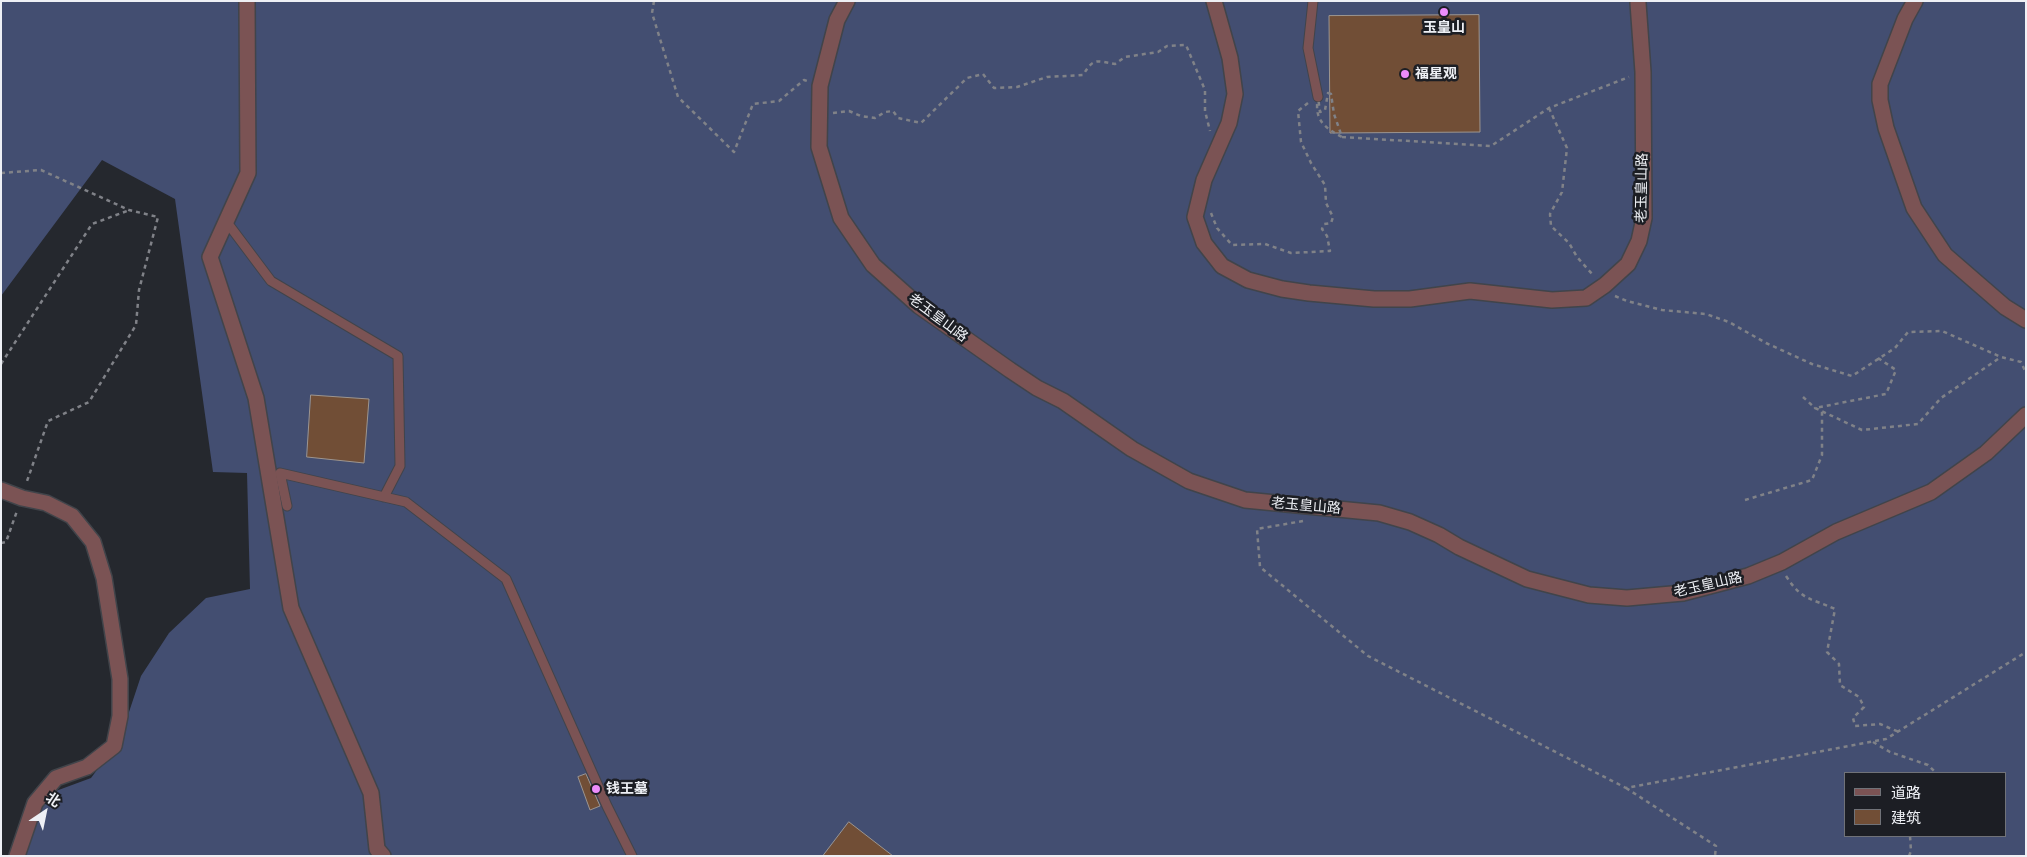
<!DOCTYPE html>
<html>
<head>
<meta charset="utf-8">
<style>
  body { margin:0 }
  #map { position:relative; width:2027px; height:857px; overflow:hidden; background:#25282e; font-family:"IBM Plex Sans","Noto Sans SC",sans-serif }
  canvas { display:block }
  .frame { position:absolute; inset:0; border:2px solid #eef0f5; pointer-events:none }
  .legend { position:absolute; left:1844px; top:772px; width:162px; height:65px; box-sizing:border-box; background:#1c1e24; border:1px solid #707278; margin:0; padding:6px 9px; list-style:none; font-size:15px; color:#eef0f5 }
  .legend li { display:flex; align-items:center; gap:10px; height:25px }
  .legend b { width:25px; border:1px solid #707278 }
  .north { position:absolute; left:20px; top:787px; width:50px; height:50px; -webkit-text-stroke:4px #1c1e24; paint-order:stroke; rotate:34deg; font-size:14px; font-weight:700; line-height:20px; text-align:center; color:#eef0f5 }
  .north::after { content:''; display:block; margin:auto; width:18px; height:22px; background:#eef0f5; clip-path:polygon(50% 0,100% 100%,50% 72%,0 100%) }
</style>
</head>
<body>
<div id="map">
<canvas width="2027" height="857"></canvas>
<div class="frame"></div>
<ul class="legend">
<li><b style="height:6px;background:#7b5354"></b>道路</li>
<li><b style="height:14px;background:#714e36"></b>建筑</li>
</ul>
<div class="north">北</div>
</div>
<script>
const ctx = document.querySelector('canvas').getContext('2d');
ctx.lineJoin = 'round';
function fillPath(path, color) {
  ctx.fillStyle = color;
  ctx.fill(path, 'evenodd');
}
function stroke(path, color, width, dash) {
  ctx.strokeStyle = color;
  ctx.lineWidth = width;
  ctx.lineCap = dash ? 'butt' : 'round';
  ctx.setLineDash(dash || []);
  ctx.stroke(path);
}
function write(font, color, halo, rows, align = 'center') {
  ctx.font = font + ' "IBM Plex Sans","Noto Sans SC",sans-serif';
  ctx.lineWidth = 5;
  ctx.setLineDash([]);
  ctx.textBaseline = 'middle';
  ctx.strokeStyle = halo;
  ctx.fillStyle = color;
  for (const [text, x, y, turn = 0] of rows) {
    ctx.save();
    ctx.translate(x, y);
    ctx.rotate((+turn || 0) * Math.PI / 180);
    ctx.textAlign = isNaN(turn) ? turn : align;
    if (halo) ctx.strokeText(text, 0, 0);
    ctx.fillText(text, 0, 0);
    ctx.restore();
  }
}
fillPath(new Path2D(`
  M1 1H2026V856H23L45 795 91 778 120 739 141 676 169 633 206 598 250 589 247 473 213 472 175 199 102 160 1 296ZM1846 773H2006V836H1846Z`), '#434e71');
const building = new Path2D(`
  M1479 15 1480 132 1330 133 1329 16Z
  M311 395 369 399 364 463 307 457Z
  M586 774 600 806 590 810 578 777Z
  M849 822 893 856H823Z`);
fillPath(building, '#714e36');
stroke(building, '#9d958f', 1);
const lane = new Path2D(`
  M1313 1 1308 48 1318 97
  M226 221 271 281 398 356 400 466 384 497
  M287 506 280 473 406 502 506 579 607 806 632 856`);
const street = new Path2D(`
  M247 1 248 173 210 257 256 398 291 608 371 793 377 849 383 856
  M847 1 837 20 820 86 819 147 841 218 873 265 919 306 1010 370 1037 388 1063 401 1132 449 1189 481 1245 500 1379 513 1410 522 1439 535 1459 547 1527 579 1589 595 1627 598 1683 593 1748 576 1782 562 1836 532 1931 492 1986 453 2026 415
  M1214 1 1230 58 1235 94 1229 123 1204 180 1195 217 1204 243 1222 266 1248 280 1282 289 1309 293 1374 299H1410L1470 291 1552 300 1586 298 1605 285 1628 264 1639 241 1644 218 1643 72 1638 3
  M1915 1 1905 19 1880 84V100L1886 128 1914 208 1945 255 2005 307 2026 320
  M1 490 22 498 46 503 72 516 93 542 104 578 120 679V716L114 746 87 767 56 778 35 803 17 856`);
stroke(lane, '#41444a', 11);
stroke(street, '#41444a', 18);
stroke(new Path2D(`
  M654 1 652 13 678 97 734 152 753 104 779 101 804 80 807 81
  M1328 93 1331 94 1334 114 1342 137C1323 127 1314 119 1318 97L1320 112 1325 110Z
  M1549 108 1567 148 1562 192 1550 214 1551 226 1569 243 1577 257 1593 275
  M833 113 849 111 861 116 875 118 885 112 893 111 898 118 921 123 967 78 983 74 994 88 1017 87 1047 77 1083 75C1094 57 1096 61 1115 64L1125 57 1158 52 1167 46 1186 45 1205 90V111L1210 131
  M1342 137 1491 146 1549 108 1629 77
  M1 173 41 170 129 210 158 217 139 290 136 325 89 402 48 421 26 484
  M1211 213 1217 228 1232 245 1265 244 1291 253 1330 251 1327 236 1322 229 1324 224 1331 223 1333 217 1326 203 1325 185 1311 163 1301 142 1298 111 1308 103
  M1615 296 1627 301 1662 310 1706 314 1729 322 1766 343 1812 364 1852 376 1895 348 1908 332 1942 331 2001 357 2021 362 2026 373
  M1878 358 1896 370 1886 394 1815 408 1862 430 1918 424 1941 398 2001 357
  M1 364 92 224 127 211
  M1803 397 1815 408
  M1745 500 1812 480 1822 455V411
  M1303 521 1257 529 1260 567 1368 656 1626 788 1886 739 2026 652
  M1 543 6 542 17 511
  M1786 576C1802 601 1811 598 1835 609L1827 652 1839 664 1840 685 1859 697 1864 707 1853 718 1855 726 1880 724 1899 732
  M1873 742 1890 752 1928 765 1936 773
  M1626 788 1716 846 1715 856
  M1909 856 1911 851 1910 836`), '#808288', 2.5, [4, 4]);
stroke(lane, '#7b5354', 9);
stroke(street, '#7b5354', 15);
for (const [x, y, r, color] of [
  [1444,12,5,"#ec8cfb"],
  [1405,74,5,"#ec8cfb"],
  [596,789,5,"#ec8cfb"]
]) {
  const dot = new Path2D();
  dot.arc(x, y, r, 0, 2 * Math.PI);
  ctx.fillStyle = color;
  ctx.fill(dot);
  stroke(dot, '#1c1e24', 2);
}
write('bold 14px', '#eef0f5', '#1c1e24', [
  ["玉皇山",1444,28,"center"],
  ["福星观",1415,74],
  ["钱王墓",606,789]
], 'left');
write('14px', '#eef0f5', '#1c1e24', [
  ["老玉皇山路",1642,188,-89],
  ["老玉皇山路",938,318,37],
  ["老玉皇山路",1306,506,5],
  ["老玉皇山路",1708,585,-13]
]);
</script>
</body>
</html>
